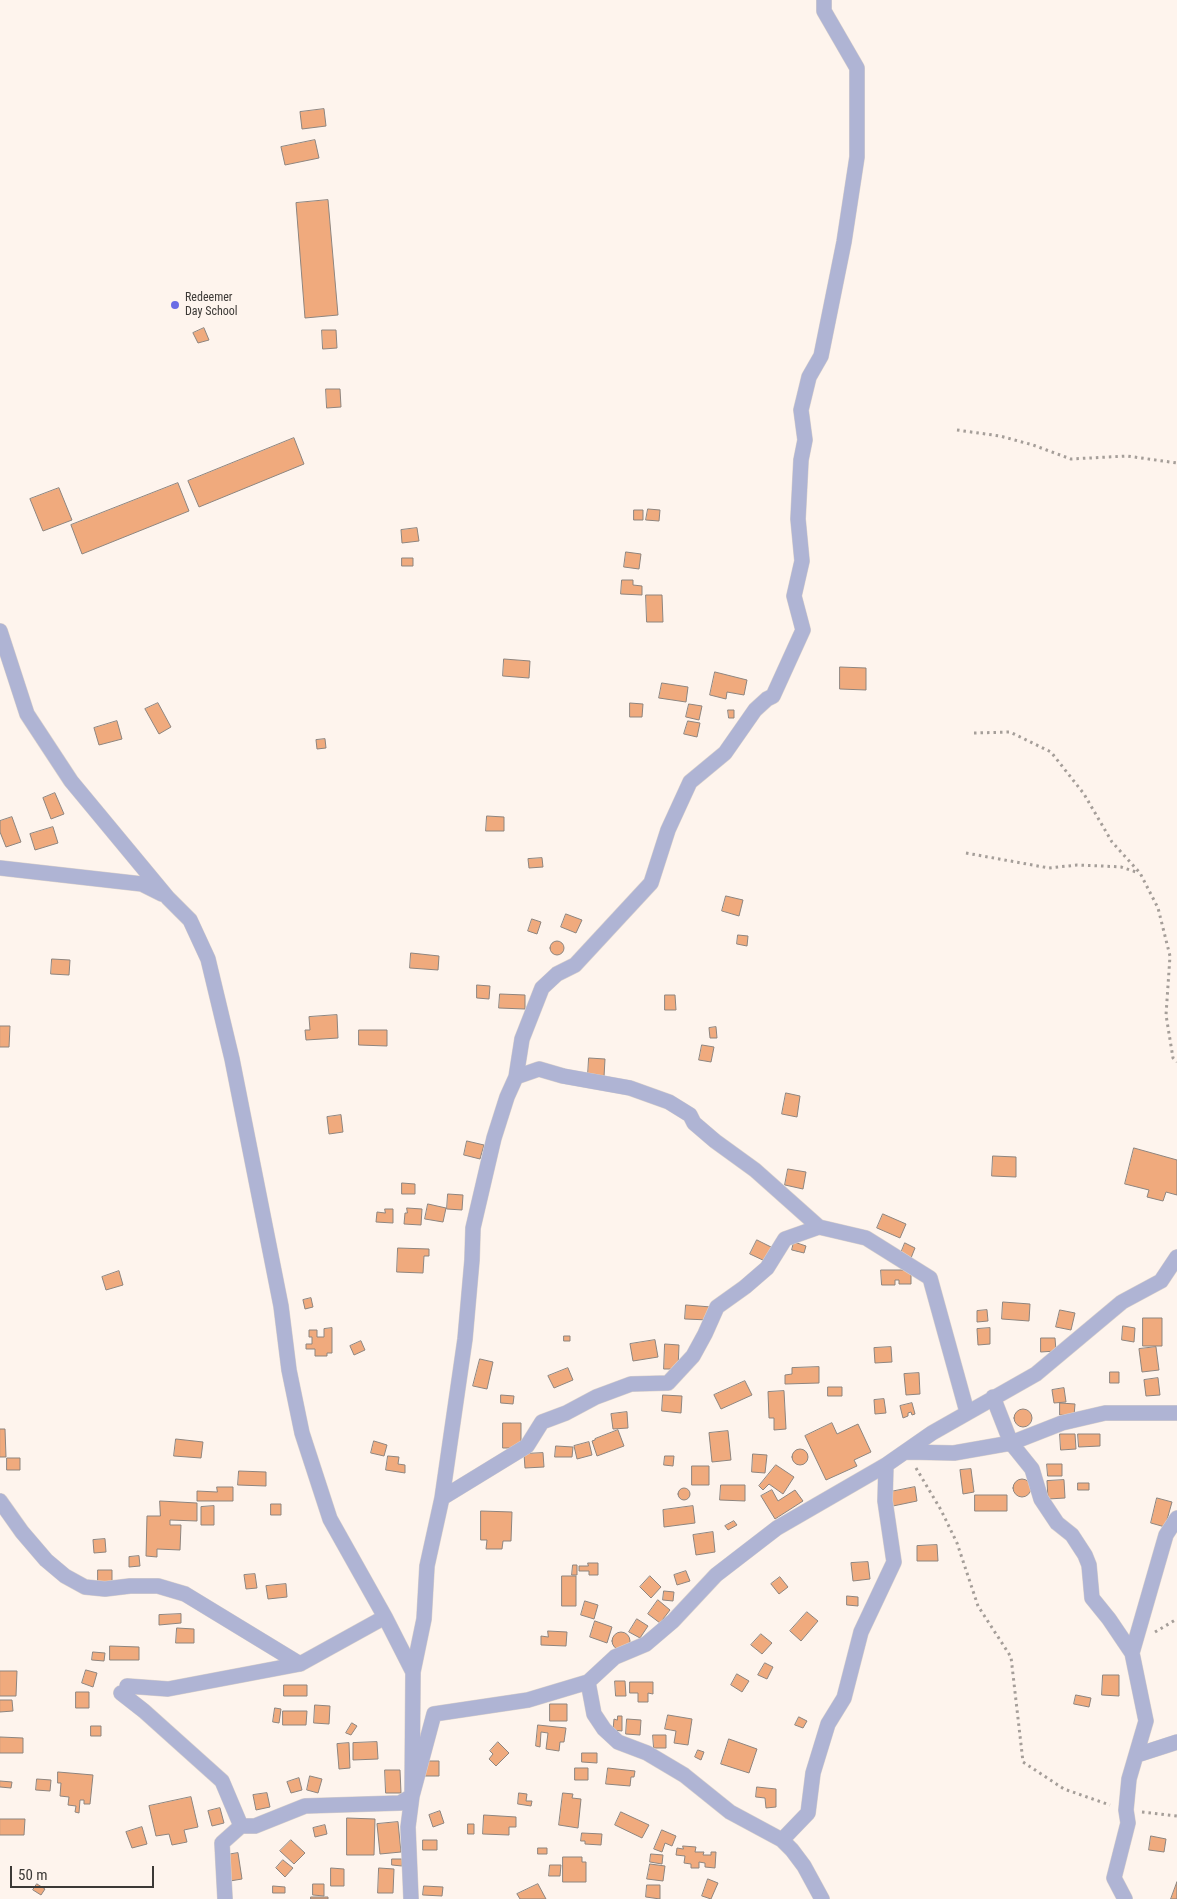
<!DOCTYPE html>
<html>
<head>
<meta charset="utf-8">
<style>
  body { margin:0 }
  #map { position:relative; width:1177px; height:1899px; overflow:hidden; background:#fef4ed; font-family:"Roboto Condensed",sans-serif }
  canvas { display:block }
  .scale { position:absolute; left:10px; top:1866px; width:144px; height:22px; box-sizing:border-box; border:2px solid #3c3936; border-top:0; padding-left:6px; font-size:15px; line-height:18px; white-space:nowrap; color:#3c3936; -webkit-text-stroke:4px #fef4ed; paint-order:stroke }
</style>
</head>
<body>
<div id="map">
<canvas width="1177" height="1899"></canvas>
<div class="scale">50 m</div>
</div>
<script>
const ctx = document.querySelector('canvas').getContext('2d');
ctx.lineJoin = 'round';
function fillPath(path, color) {
  ctx.fillStyle = color;
  ctx.fill(path, 'evenodd');
}
function stroke(path, color, width, dash) {
  ctx.strokeStyle = color;
  ctx.lineWidth = width;
  ctx.lineCap = dash ? 'butt' : 'round';
  ctx.setLineDash(dash || []);
  ctx.stroke(path);
}
function write(font, color, halo, rows, align = 'center') {
  ctx.font = font + ' "Roboto Condensed",sans-serif';
  ctx.lineWidth = 4.5;
  ctx.setLineDash([]);
  ctx.textBaseline = 'middle';
  ctx.strokeStyle = halo;
  ctx.fillStyle = color;
  for (const [text, x, y, turn = 0] of rows) {
    ctx.save();
    ctx.translate(x, y);
    ctx.rotate((+turn || 0) * Math.PI / 180);
    ctx.textAlign = isNaN(turn) ? turn : align;
    if (halo) ctx.strokeText(text, 0, 0);
    ctx.fillText(text, 0, 0);
    ctx.restore();
  }
}
const building = new Path2D(`
  M324 109 326 126 302 129 300 112Z
  M315 140 319 158 285 165 281 147Z
  M328 200 338 315 305 318 296 203Z
  M204 328 209 340 198 343 193 333Z
  M322 330H336L337 348 323 349Z
  M326 389H340L341 407 327 408Z
  M294 438 304 464 199 507 188 481Z
  M178 483 189 511 82 554 71 525Z
  M59 488 72 520 43 531 30 499Z
  M648 509 660 510 659 521 646 520Z
  M634 510H643V520H634Z
  M417 528 419 541 402 543 401 530Z
  M626 552 641 554 639 569 624 567Z
  M402 558H413V566H402Z
  M622 580H633V585L642 586V595L621 594Z
  M646 595H662L663 622H647Z
  M504 659 530 661 529 678 503 676Z
  M840 667 866 668V690L840 689Z
  M715 672 747 680 744 695 727 692 726 699 710 695Z
  M662 683 688 687 686 702 659 698Z
  M158 703 171 727 159 734 145 709Z
  M630 703 643 704 642 717H630Z
  M689 704 702 706 699 720 686 717Z
  M728 710H734V718H729Z
  M117 721 122 739 99 745 94 728Z
  M688 721 700 723 697 737 684 734Z
  M325 739 326 748 317 749 316 740Z
  M55 793 64 814 51 819 43 798Z
  M487 816 504 817V831H486Z
  M12 817 21 842 6 847 0 832V821Z
  M53 827 58 843 35 850 30 834Z
  M542 858 543 867 529 868 528 859Z
  M726 896 743 900 739 916 722 911Z
  M566 914 582 920 576 933 561 927Z
  M532 919 541 922 537 934 528 931Z
  M738 935 748 936 747 946 737 944Z
  M550 948a7 7 0 1 1 14 0a7 7 0 1 1-14 0Z
  M411 953 439 956 438 970 410 968Z
  M52 959 70 960 69 975 51 974Z
  M477 985 490 986 489 999 477 998Z
  M500 994 525 995V1009L499 1008Z
  M665 995H675L676 1010H665Z
  M337 1015 338 1038 306 1040 305 1030H310L309 1017Z
  M0 1026H10L9 1047H0Z
  M716 1027 717 1038H710L709 1028Z
  M359 1030H387V1046L359 1045Z
  M702 1045 714 1047 711 1062 699 1060Z
  M589 1058 605 1059 604 1077 588 1075Z
  M786 1093 800 1096 797 1117 782 1114Z
  M341 1115 343 1132 329 1134 327 1117Z
  M467 1141 484 1145 480 1159 464 1155Z
  M1134 1148 1177 1160V1195L1166 1192 1163 1201 1147 1197 1149 1190 1125 1184Z
  M993 1156 1016 1157V1177L992 1176Z
  M788 1169 806 1172 803 1189 785 1185Z
  M402 1183 415 1184V1194H402Z
  M448 1194 463 1195 462 1210 447 1209Z
  M428 1204 446 1208 443 1222 425 1219Z
  M407 1208 422 1209 421 1225 404 1224 405 1213H407Z
  M385 1209H393V1223L376 1222 377 1212 385 1213Z
  M883 1214 906 1224 900 1238 877 1228Z
  M757 1240 773 1248 767 1262 750 1254Z
  M794 1242 806 1246 804 1253 792 1250Z
  M905 1243 915 1248 911 1258 901 1253Z
  M398 1248 429 1249V1256H424L423 1273 397 1272Z
  M881 1270H911V1284H899V1280H895V1285H882Z
  M119 1271 123 1285 106 1290 102 1277Z
  M311 1298 313 1307 305 1309 303 1300Z
  M1003 1302 1030 1304 1029 1321 1002 1319Z
  M686 1305 711 1307 709 1320 685 1319Z
  M987 1310 988 1321 977 1322V1311Z
  M1060 1310 1075 1313 1071 1330 1056 1327Z
  M1143 1318H1162V1346H1143Z
  M1123 1326 1135 1328 1134 1342 1122 1340Z
  M332 1328V1353H327V1356H315V1349H306V1344H312V1337H309V1330H317V1337H324V1329Z
  M990 1328V1344L978 1345 977 1329Z
  M564 1336H570V1341H564Z
  M1041 1338H1055L1056 1351 1041 1352Z
  M655 1340 658 1357 633 1361 630 1344Z
  M361 1341 365 1350 354 1355 350 1346Z
  M665 1344 679 1345 678 1369H664Z
  M891 1347 892 1362 875 1363 874 1348Z
  M1156 1347 1159 1370 1142 1372 1139 1349Z
  M480 1359 493 1362 487 1389 473 1386Z
  M819 1367V1383L785 1384V1375L792 1374V1368Z
  M568 1368 573 1380 554 1388 548 1376Z
  M1110 1372H1119V1383H1110Z
  M919 1373 920 1394 906 1395 904 1374Z
  M1158 1378 1160 1395 1146 1396 1144 1380Z
  M745 1381 752 1395 721 1409 714 1395Z
  M828 1387H842V1396H828Z
  M1064 1388 1066 1402 1054 1403 1052 1390Z
  M784 1391 786 1429 774 1430V1418H769L768 1392Z
  M501 1395 514 1396 513 1404 501 1403Z
  M663 1395 682 1396 681 1413 662 1411Z
  M884 1399 886 1413 875 1414 874 1400Z
  M912 1403 915 1414 912 1415 911 1412 908 1413V1416L903 1418 900 1406Z
  M1060 1403 1075 1404 1074 1416 1060 1415Z
  M1014 1418a9 9 0 1 1 18 0a9 9 0 1 1-18 0Z
  M627 1412 628 1428 613 1429 611 1414Z
  M503 1423H521V1448H503Z
  M832 1423 837 1434 858 1424 871 1452 854 1460 857 1466 826 1480 805 1436Z
  M0 1429H5L6 1457H0Z
  M618 1430 624 1446 597 1456 592 1441 595 1440V1439Z
  M728 1431 731 1460 712 1462 709 1433Z
  M1060 1434H1075L1076 1449 1061 1450Z
  M1078 1434H1100V1446L1079 1447Z
  M176 1439 203 1442 201 1458 174 1456Z
  M374 1441 387 1445 384 1456 371 1453Z
  M589 1442 592 1455 577 1459 574 1446Z
  M556 1446 573 1447 572 1457H555Z
  M792 1457a8 8 0 1 1 16 0a8 8 0 1 1-16 0Z
  M543 1453 544 1467 525 1468 524 1454Z
  M753 1454 767 1455 765 1473 752 1472Z
  M388 1456 399 1457 398 1464 405 1465V1473L386 1470Z
  M665 1456H674L673 1466 664 1465Z
  M7 1458H20V1470H7Z
  M1047 1464H1062V1476H1048Z
  M776 1465 794 1477 783 1494 769 1484 763 1490 759 1486Z
  M692 1466H709V1485H692Z
  M971 1469 974 1492 963 1494 960 1470Z
  M239 1471 266 1472V1486L238 1485Z
  M1013 1488a9 9 0 1 1 18 0a9 9 0 1 1-18 0Z
  M1064 1480 1065 1498 1048 1499 1047 1481Z
  M1078 1483H1089V1490H1078Z
  M721 1485H745V1501L720 1500Z
  M217 1487H233V1501H197V1491L217 1492Z
  M915 1487 917 1501 893 1506 890 1492Z
  M678 1494a6 6 0 1 1 12 0a6 6 0 1 1-12 0Z
  M772 1490 778 1501 795 1490 803 1501 775 1519 761 1496Z
  M975 1495H1007V1511H975Z
  M1157 1498 1172 1502 1165 1527 1151 1523Z
  M160 1501 197 1503V1521L170 1520V1525H181L180 1550 157 1549V1557L146 1556 147 1516H160Z
  M271 1504H281V1515H271Z
  M214 1506V1525H201V1507Z
  M693 1506 695 1523 664 1527 663 1510Z
  M481 1511 512 1512 511 1541H503L502 1549H486L487 1540H481Z
  M734 1521 737 1525 728 1530 725 1526Z
  M713 1532 715 1552 696 1555 693 1535Z
  M105 1539 106 1552 94 1553 93 1540Z
  M937 1545 938 1561H917V1546Z
  M139 1556 140 1566 129 1567V1557Z
  M868 1562 870 1579 853 1581 851 1563Z
  M588 1563H598V1575H589V1571H579V1566H588Z
  M573 1565H577V1575H572Z
  M98 1570H112V1583H98Z
  M686 1571 690 1581 677 1585 674 1575Z
  M255 1574 257 1588 246 1589 244 1575Z
  M562 1576H576V1606H562Z
  M650 1576 661 1587 651 1598 640 1587Z
  M780 1577 788 1587 779 1594 771 1584Z
  M286 1584 287 1597 268 1599 266 1586Z
  M664 1591 674 1592 673 1601 663 1600Z
  M847 1596 858 1597V1606L847 1605Z
  M658 1600 670 1610 660 1623 648 1614Z
  M585 1601 598 1605 594 1619 581 1615Z
  M807 1612 818 1621 801 1641 790 1631Z
  M181 1614V1623L159 1625V1615Z
  M637 1619 648 1626 640 1638 629 1632Z
  M595 1621 612 1627 607 1643 590 1637Z
  M177 1628 194 1629V1643H176Z
  M548 1631 567 1632 566 1646 541 1645V1636L548 1637Z
  M612 1641a9 9 0 1 1 18 0a9 9 0 1 1-18 0Z
  M761 1634 772 1643 762 1654 751 1645Z
  M110 1646 139 1647V1660H110Z
  M93 1652 105 1653 104 1661 92 1660Z
  M765 1663 773 1667 767 1679 758 1675Z
  M86 1670 97 1673 93 1687 82 1683Z
  M0 1671H17L16 1696H0Z
  M737 1674 749 1681 742 1692 731 1685Z
  M1103 1675H1119V1696L1102 1695Z
  M615 1681H625L626 1696H616Z
  M630 1682H653V1694L648 1693V1702H638V1693H630Z
  M284 1685H307V1696H284Z
  M76 1692H89V1708H76Z
  M1076 1695 1091 1698 1089 1707 1074 1704Z
  M0 1700H12L13 1711 0 1712Z
  M550 1704H567V1721H550Z
  M315 1705 330 1706 329 1724 314 1723Z
  M275 1708 281 1709 279 1723 273 1722Z
  M283 1711H307L306 1725H283Z
  M668 1715 692 1719 688 1745 674 1743 676 1731 665 1729Z
  M618 1716H622V1731L613 1730 614 1719 617 1720Z
  M799 1717 807 1721 803 1728 795 1725Z
  M627 1719 641 1720 640 1735 626 1734Z
  M352 1723 357 1726 351 1735 346 1733Z
  M538 1725 566 1728 564 1742H560L559 1751 546 1749 548 1733 541 1732 540 1747 536 1746Z
  M91 1726H101V1736H91Z
  M653 1735H666V1748H654Z
  M0 1737 23 1738V1753H0Z
  M729 1739 757 1749 749 1773 721 1764Z
  M377 1742 378 1759 353 1760V1743Z
  M498 1742 509 1753 496 1766 489 1759 493 1754 490 1751Z
  M349 1743 350 1768 339 1769 337 1744Z
  M698 1750 704 1752 701 1760 695 1757Z
  M582 1753H597V1763L582 1762Z
  M425 1761H439V1776H425Z
  M575 1768H588V1780H575Z
  M608 1768 635 1771 634 1777H631L630 1786 606 1784Z
  M385 1770H400L401 1793H386Z
  M58 1772 93 1775 90 1804H84V1800H80L79 1813 75 1812 76 1806 68 1805 69 1797 60 1796 61 1783H58Z
  M310 1776 322 1779 318 1793 307 1790Z
  M299 1778 302 1790 291 1793 287 1782Z
  M37 1779 51 1780 50 1791 36 1790Z
  M0 1781 12 1782 11 1788 0 1787Z
  M757 1787 776 1789V1807L766 1808 765 1798 756 1797Z
  M267 1793 270 1807 256 1810 253 1795Z
  M519 1793 527 1794 526 1801H532L531 1806 518 1804Z
  M563 1793 573 1794 572 1798 581 1799 578 1828 559 1825Z
  M191 1797 198 1827 184 1830 187 1842 172 1845 169 1834 156 1836 149 1806Z
  M220 1808 224 1823 212 1826 208 1811Z
  M440 1811 444 1823 433 1827 429 1815Z
  M621 1812 649 1825 642 1838 615 1825Z
  M484 1815 516 1817V1827H509V1835L483 1834Z
  M347 1818 375 1819 374 1855H347Z
  M0 1819H25L24 1835H0Z
  M398 1822 401 1852 380 1854 377 1824Z
  M468 1824H474V1834H468Z
  M325 1825 327 1834 315 1837 313 1828Z
  M142 1827 147 1844 132 1848 126 1832Z
  M662 1830 676 1836 672 1846 665 1843 662 1852 654 1849Z
  M582 1833 602 1834 601 1845 585 1844V1841H581Z
  M1151 1836 1166 1839 1164 1852 1149 1850Z
  M291 1840 305 1853 294 1864 280 1851Z
  M423 1840H437V1850H423Z
  M683 1846 696 1847 695 1852H704L703 1855H711V1852H716L715 1868 705 1867V1863L699 1862V1868H691V1864L684 1863 685 1856 676 1855 677 1848 683 1849Z
  M538 1848H547V1854H538Z
  M238 1853 242 1879 230 1881 226 1855Z
  M651 1854 663 1855 662 1864 650 1862Z
  M563 1857H582V1862H586V1882H563Z
  M392 1859H402V1866L392 1865Z
  M283 1860 293 1868 285 1877 276 1868Z
  M650 1864 665 1866 663 1881 647 1879Z
  M550 1865H561L560 1876H549Z
  M331 1868 344 1869V1886H331Z
  M379 1868 394 1869 393 1893H378Z
  M708 1879 718 1883 711 1899 702 1896Z
  M1177 1882V1899H1171Z
  M37 1884 45 1889 41 1895 33 1890Z
  M313 1884H324V1896L313 1895Z
  M538 1884 546 1899H520L517 1894Z
  M647 1885H660V1899L646 1897Z
  M273 1886 285 1887V1893H273Z
  M424 1886 443 1887 442 1896 423 1895Z
  M311 1897H328V1899H311Z`);
fillPath(building, '#f0aa7d');
stroke(building, '#8e857f', 1);
const minor = new Path2D(`
  M0 631 27 714 71 781 168 898 190 920 208 959 232 1059 281 1306 289 1370 302 1433 330 1519 385 1617 413 1672 412 1796 408 1827 411 1899
  M0 868 142 884 162 894
  M516 1077 539 1069 563 1076 630 1088 669 1102 690 1115 694 1123 715 1141 755 1170 819 1227 866 1238 930 1278 967 1412
  M993 1397 1011 1443 1032 1469 1041 1499 1057 1523 1072 1535 1085 1555 1089 1565 1092 1598 1109 1619 1132 1653
  M907 1452 954 1453 1011 1443 1062 1423 1105 1413H1177
  M442 1498 527 1446 542 1422 566 1413 596 1397 631 1384 668 1383 693 1356 705 1334 717 1307 745 1287 767 1268 785 1239 819 1227
  M0 1501 22 1532 46 1560 65 1576 85 1587 105 1589 130 1586H158L185 1594 300 1664
  M413 1672 424 1619 427 1566 442 1498 465 1339 472 1260 473 1228 494 1138 507 1097 516 1077 522 1039 542 988 557 974 575 965 651 883 668 830 690 782 725 753 755 710 767 699 773 696 803 630 794 596 802 561 798 519 801 460 805 440 801 410 809 377 821 356 844 242 857 157V68L824 11V0
  M588 1682 594 1714 604 1729 618 1742 647 1753 684 1775 730 1812 782 1840 792 1850 804 1866 822 1899
  M127 1686 168 1689 300 1664 385 1617
  M121 1693 144 1711 222 1781 241 1826H255L305 1806 400 1803 412 1796 434 1714 528 1700 588 1682 615 1657 646 1644 673 1621 716 1575 777 1528 886 1465 932 1433 1036 1374 1122 1302 1161 1281 1177 1257
  M1137 1755 1177 1742
  M782 1840 808 1813 813 1773 828 1724 844 1698 861 1632 894 1562 885 1501 886 1465
  M225 1899 222 1843 241 1826
  M1125 1899 1114 1878 1128 1823 1126 1810 1129 1779 1146 1721 1132 1653 1166 1535 1177 1518`);
stroke(minor, '#dbd2cc', 16);
stroke(new Path2D(`
  M957 430 1000 436 1033 445 1071 459 1127 456 1177 463
  M974 733 1010 732 1051 752 1084 794 1112 842 1140 873 1158 908 1170 956 1166 1015 1173 1058 1177 1062
  M966 853 1049 868 1077 865 1103 866 1121 867 1139 873
  M916 1468 941 1510 957 1543 978 1606 1011 1657 1023 1762 1064 1789 1110 1805
  M1155 1632 1177 1619
  M1142 1812 1177 1816`), '#a59e99', 3, [2.5, 4]);
stroke(minor, '#afb4d4', 15);
for (const [x, y, r, color] of [
  [175,305,5,"#6a6ce5"]
]) {
  const dot = new Path2D();
  dot.arc(x, y, r, 0, 2 * Math.PI);
  ctx.fillStyle = color;
  ctx.fill(dot);
  stroke(dot, '#fef4ed', 2);
}
write('12px', '#3c3936', '#fef4ed', [
  ["Redeemer",185,298],
  ["Day School",185,312]
], 'left');
</script>
</body>
</html>
